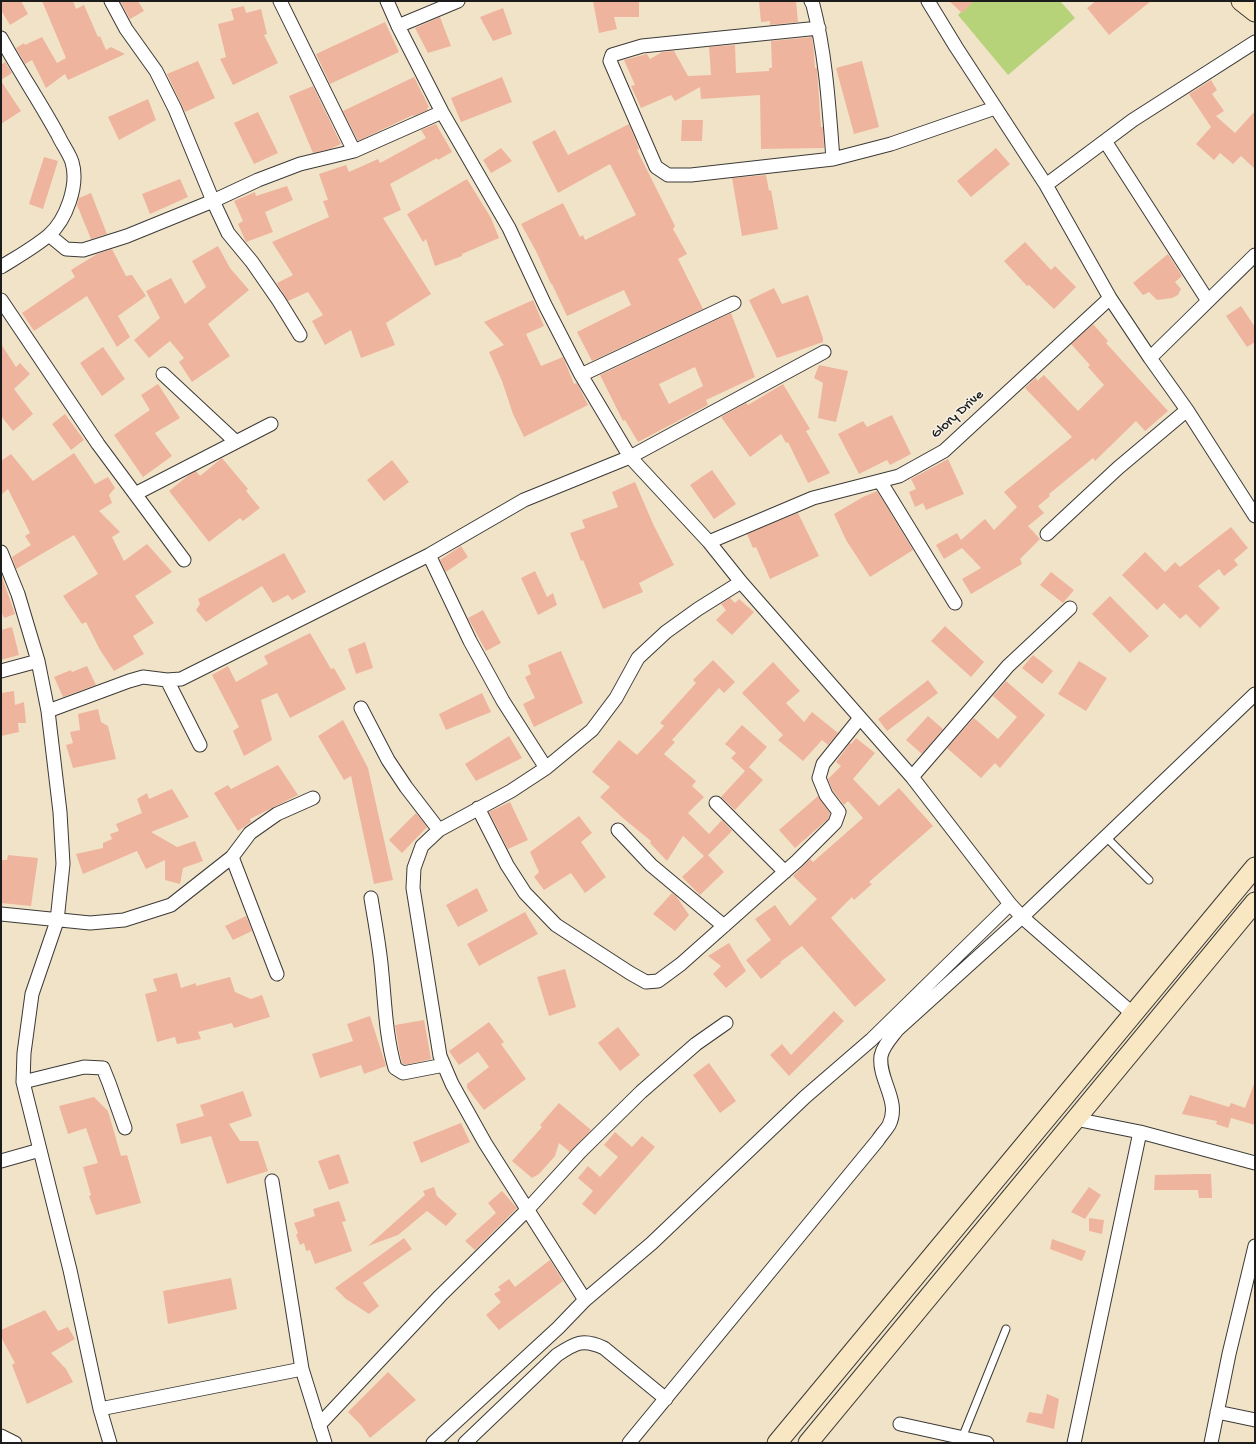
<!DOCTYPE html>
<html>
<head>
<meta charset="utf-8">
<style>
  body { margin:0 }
  #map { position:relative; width:1256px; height:1444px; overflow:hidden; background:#f1e3c8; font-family:"Gochi Hand",sans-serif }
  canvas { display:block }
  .frame { position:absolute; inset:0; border:2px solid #1c1c1c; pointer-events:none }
</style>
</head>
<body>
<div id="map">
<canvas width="1256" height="1444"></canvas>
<div class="frame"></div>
</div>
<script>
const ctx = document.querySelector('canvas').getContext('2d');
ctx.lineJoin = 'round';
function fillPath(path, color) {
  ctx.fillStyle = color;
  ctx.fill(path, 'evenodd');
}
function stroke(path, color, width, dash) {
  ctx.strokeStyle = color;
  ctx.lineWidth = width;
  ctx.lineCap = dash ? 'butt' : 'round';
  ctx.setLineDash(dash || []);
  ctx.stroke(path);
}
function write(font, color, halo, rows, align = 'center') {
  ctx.font = font + ' "Gochi Hand",sans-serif';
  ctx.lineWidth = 3;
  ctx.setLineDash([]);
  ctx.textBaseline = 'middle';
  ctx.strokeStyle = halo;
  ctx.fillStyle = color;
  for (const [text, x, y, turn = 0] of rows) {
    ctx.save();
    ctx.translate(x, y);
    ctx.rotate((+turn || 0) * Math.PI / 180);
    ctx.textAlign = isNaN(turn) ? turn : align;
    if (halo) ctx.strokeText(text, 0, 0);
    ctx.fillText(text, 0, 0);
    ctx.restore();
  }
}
fillPath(new Path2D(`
  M972 1H1060L1075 18 1008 75 958 15Z`), '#b6d379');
fillPath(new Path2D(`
  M1 1H21L28 14 10 25 1 10Z
  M42 1H73L76 9 84 5 98 37 100 36 106 50 111 47 125 54 68 80 65 74 46 88 32 60 25 64 16 48 24 43 25 45 42 37 57 63 66 58Z
  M120 1H138L144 11 130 19Z
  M593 1H639V17H614L617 29 599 33Z
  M759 1H796L798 22 770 25V21L761 22Z
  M949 1H974L962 13Z
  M1096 1H1151L1109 35 1087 8Z
  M244 6 246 13 261 9 267 34 264 35 278 63 233 85 220 59 226 57 218 24 234 20 231 9Z
  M503 8 512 34 493 41 480 17Z
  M440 17 451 46 428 53 415 28Z
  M385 22 399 52 330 84 316 54Z
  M812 37 814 53 815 68H817L818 83 821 127H823L824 148 761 149 760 95 701 99 700 87 675 101 671 95 641 108 631 86 635 85 624 60 647 54 650 59 662 52 674 51 688 76 711 75 709 47 735 45 736 73 769 71V68H772L771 41Z
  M198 61 215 98 185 112 167 74Z
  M862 61 879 127 854 134 836 68Z
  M5 62 12 73 1 80V65Z
  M414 77 429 107 427 108 428 110 414 116 413 115 358 141 343 111Z
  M502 77 512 102 461 122 451 98Z
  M1211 80 1217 90 1212 94 1224 111 1216 116 1235 133 1255 111V169L1241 156 1233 164 1220 153 1214 160 1196 144 1211 127 1189 94Z
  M1 81 21 111 1 124Z
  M313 86 341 144 330 149 313 153 289 96Z
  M148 99 156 120 119 140 108 117Z
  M258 112 278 153 254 164 234 123Z
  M682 120H703L702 141H681Z
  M436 124 452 152 438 160 437 158 390 184 401 210 383 218 431 294 386 323 395 345 361 358 351 330 325 345 312 321 323 315 308 292 288 301 278 285 277 283 293 275 272 242 329 217 323 201 328 200 319 174 346 165 349 172 378 159 380 163 426 138 421 130Z
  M629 124 639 149 637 150 675 226 673 229 687 254 678 259 703 309 592 361 577 332 631 305 624 290 567 316 552 284H551L536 251 521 224 563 203 580 237 583 235 585 240 636 215 610 164 558 193 532 142 555 130 568 155Z
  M501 148 512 161 491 173 483 160Z
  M996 148 1010 164 971 197 957 181Z
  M44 157 58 161 43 209 29 204Z
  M766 175 769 191 771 190 778 229 742 236 732 178Z
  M180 179 188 197 150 214 142 194Z
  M467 179 491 218 499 238 462 254V256L435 266 426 239 423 242 407 214Z
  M287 186 293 200 265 212 273 232 246 242 238 224 243 221 234 201 255 192 256 196Z
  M91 193 107 234 91 239 77 205 79 198Z
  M1025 242 1051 270 1055 266 1076 287 1054 309 1029 285 1027 286 1004 261Z
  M218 246 230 268 249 290 208 324 230 356 192 382 179 362 184 358 170 341 149 358 134 340 160 318 146 291 171 278 185 304 206 287 192 261Z
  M112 249 126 276 132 275 146 296 118 316 130 337 117 347 87 296 34 331 22 313 75 277 71 270 97 254Z
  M1168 254 1182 276 1175 282 1181 289 1178 295 1172 298 1157 300 1149 292 1143 295 1133 283Z
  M774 288 782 304 808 295 823 338V342L777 358 749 300Z
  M533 300 544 326 526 334 541 366 563 357 574 384 577 383 588 405 524 437 513 414 502 381 489 352 504 345 484 322Z
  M1241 306 1255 327V342L1247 347 1226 316Z
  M731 313 755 377 706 400 708 405 638 442 625 420 623 421 600 375ZM695 367 703 386 669 404 659 384Z
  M1093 324 1108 341 1106 343 1168 411 1145 431 1136 421 1095 461 1093 458 1049 494 1050 496 1038 506 1044 513 1028 526 1040 539 1020 559 1022 564 971 594 962 579 981 568 962 548 944 559 936 545 957 533 961 540 985 519 994 530 1017 507 1004 492 1072 437 1025 388 1036 377 1037 381 1044 375 1078 411 1104 385 1088 367 1090 365 1071 344Z
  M1 344 16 367 20 363 30 374 14 389 33 414 13 431 1 416Z
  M103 347 125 379 102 396 80 363Z
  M819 365 848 371 836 422 818 418 823 383 814 378Z
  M158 384 180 418 155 433 172 456 143 477 114 435 150 410 141 395Z
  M783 384 810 429 806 431 830 473 808 483 788 442 786 443 781 434 750 457 721 417 746 403 748 405Z
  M65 414 84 440 71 450 52 424Z
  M892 415 911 454 890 465 887 460 859 474 838 434 863 421 867 427Z
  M74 453 95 484 108 477 115 488 109 495 112 503 99 511 120 532 112 537 124 561 147 544 172 572 135 596 154 623 133 636 144 654 114 671 100 650 86 622 82 624 63 596 98 574 74 535 16 569 12 557 31 545 25 536 30 533 8 489 1 495V461L11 454 33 481Z
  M222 458 248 489 246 491 260 508 243 521 240 518 209 542 169 491 189 475 196 471 200 476Z
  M948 459 964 494 926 510 923 503 915 507 909 492 916 489 911 479Z
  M392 460 409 482 384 501 367 480Z
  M712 470 736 504 714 519 690 485Z
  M635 482 654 526 674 565 639 583 643 592 603 609 583 560 581 561 570 533 585 528 582 520 618 507 612 492Z
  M877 491 913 550 870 577 846 540 834 514 863 497Z
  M798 513 819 556 770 579 756 547 753 548 747 534Z
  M1231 527 1248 548 1234 560 1238 565 1224 576 1219 569 1198 586 1220 608 1200 628 1186 614 1180 619 1164 603 1157 610 1122 575 1145 552 1165 572 1175 562 1180 567Z
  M461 546 468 557 446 572 440 560Z
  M284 553 306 592 292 600 288 595 273 603 262 586 206 622 196 610 200 604 198 599Z
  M535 571 547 597 553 593 557 605 538 615 521 578Z
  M1051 572 1074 590 1063 603 1040 585Z
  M2 577 15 614 4 618 1 611V578Z
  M1110 596 1149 636 1130 653 1092 614Z
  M730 598 735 603 739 599 754 612 732 635 716 620 726 610 721 604Z
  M483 610 501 643 486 651 468 618Z
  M945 626 984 662 971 677 931 641Z
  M12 627 19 655 1 660V630Z
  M310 633 331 669 334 668 346 689 290 718 277 693 261 700 272 740 244 756 233 731 239 727 212 675 228 666 236 682 268 664 264 656Z
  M365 642 373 668 356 674 348 649Z
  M561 651 583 703 534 727 523 704 535 698 525 677 531 674 528 665Z
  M1033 655 1053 671 1042 684 1022 668Z
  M713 660 735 682 724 693 719 688 672 740 675 742 664 754 696 781 692 786 704 797 688 813 709 834 722 820 732 831 708 855 724 872 700 895 682 877 704 856 683 836 667 861 650 843 651 841 624 819 600 797 610 787 592 772 619 740 637 755 664 726 660 723 696 683 693 680Z
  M1079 661 1107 678 1086 711 1058 694Z
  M773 662 800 691 786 703 804 722 812 712 838 733 828 745 822 740 803 761 778 740 783 735 742 693Z
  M87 666 96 685 63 697 54 677 71 670 72 672Z
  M928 680 938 693 887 731 878 719Z
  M1006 681 1045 715 1000 768 995 763 981 778 947 748 974 718 998 739 1017 717 993 696Z
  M14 691 15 705 24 702 26 723H18L19 732 1 736V693Z
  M482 693 491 712 446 730 439 714Z
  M98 709 101 722 108 726 116 759 73 768 66 745 73 743 70 732 80 730 78 714Z
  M928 716 943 729 922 754 906 740Z
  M343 720 368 768 393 880 374 884 351 776 344 780 318 736Z
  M742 725 767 747 749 767 763 780 735 810 721 797 745 771 731 758 736 753 725 744Z
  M509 736 522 758 476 781 465 764Z
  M856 738 875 753 853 779 879 806 899 788 933 826 869 882 872 884 854 900 852 897 831 918 886 980 855 1007 802 946 780 962 781 963 761 979 746 960 771 940 755 919 775 905 790 926 817 899 793 876 810 859 813 862 863 818 848 801 844 805 833 791 828 779 841 766 836 762 850 743 851 744Z
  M278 765 298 795 250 819 251 822 238 831 214 793 228 785 231 789Z
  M172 789 189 817 151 832 177 847 195 841 203 861 183 868 180 884 165 880V860L146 869 137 851 83 874 76 854 103 848V843L112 839 110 834 119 831 116 824 142 813 137 799 147 793 149 799Z
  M818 796 830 813 828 819 795 848 779 830Z
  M510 802 528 840 508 849 489 812Z
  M416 813 427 827 402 853 389 840Z
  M579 816 592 833 581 842 606 877 585 893 571 873 544 890 534 877 539 872 530 852Z
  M8 855 38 858 31 906 1 903V860H7Z
  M477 888 488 911 458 927 446 905Z
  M672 893 676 896 689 915 675 931 653 914Z
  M525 912 538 934 479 966 467 944Z
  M246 916 252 931 233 940 225 926Z
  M729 943 746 971 726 988 713 974 721 966 708 956Z
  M565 969 576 1007 549 1016 537 977Z
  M177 973 181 988 196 983V986L230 977 235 992 251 999 262 995 270 1017 234 1028 232 1023 198 1032 201 1039 177 1044 175 1037 157 1042 145 994 157 991 153 979Z
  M834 1011 844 1021 789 1076 770 1055 782 1044 791 1055Z
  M370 1016 386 1066 364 1074 361 1065 320 1078 312 1054 353 1041 347 1024Z
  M424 1020 431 1059 405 1065 402 1063 400 1055 395 1025Z
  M489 1022 504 1042 501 1044 526 1079 484 1110 467 1088V1084L489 1067 478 1052 459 1065 449 1051Z
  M618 1027 640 1055 620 1071 598 1043Z
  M709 1063 736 1101 720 1113 693 1075Z
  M1254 1084 1255 1125 1231 1118 1228 1128 1216 1124 1217 1121 1182 1114 1190 1095 1229 1107 1231 1103 1245 1108Z
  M243 1091 252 1116 229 1124 240 1141H258L268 1171 227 1184 211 1136 181 1144 176 1124 204 1116 200 1105Z
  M94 1097 108 1111 121 1156 127 1155 141 1203 96 1215 89 1196 91 1195 83 1167 98 1163 86 1128 68 1134 59 1106Z
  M559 1103 591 1130 570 1152 559 1143 555 1156 539 1174 532 1178 512 1161 542 1127 540 1125Z
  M461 1123 470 1142 421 1163 413 1142Z
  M615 1132 632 1147 642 1136 655 1147 595 1215 582 1204 593 1191 578 1178 588 1166 600 1177 618 1157 604 1145Z
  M339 1154 349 1183 329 1190 318 1161Z
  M1198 1174H1211L1212 1198H1199L1198 1190H1154L1155 1175Z
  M434 1187 437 1196 457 1214 446 1226 427 1211 398 1235 368 1246 425 1195 423 1191Z
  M1089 1187 1101 1195 1085 1219 1071 1212Z
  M502 1191 517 1208 475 1250 465 1241 496 1213 488 1203Z
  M339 1201 346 1221 342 1222 352 1251 315 1264 310 1250 306 1251 304 1243 300 1245 296 1235 298 1233 294 1223 315 1216 313 1209Z
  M1089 1218 1104 1220 1102 1234 1089 1231Z
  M404 1238 412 1249 363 1283 379 1306 369 1314 346 1299 335 1288Z
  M1052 1239 1086 1251 1082 1261 1050 1249Z
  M550 1260 563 1281 499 1330 486 1315 501 1302 494 1294 501 1290 498 1287 509 1279 515 1287Z
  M231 1278 237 1309 168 1324 163 1291Z
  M45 1310 58 1331 68 1327 75 1339 51 1353 66 1369 73 1382 27 1404 12 1365 15 1363 1 1337V1330Z
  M388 1372 416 1400 370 1438 361 1425 348 1412Z
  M1047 1394 1059 1399 1054 1429 1026 1422 1029 1412 1042 1414Z`), '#efb49e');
const service = new Path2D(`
  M1105 836 1149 880
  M962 1438 1006 1329`);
const minor = new Path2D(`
  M111 1 126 29 156 71 175 109 213 201 228 233 252 262 279 301 300 335
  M280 1 354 151
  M387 1 398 26 442 112 509 228 545 305 581 375 630 457 709 542 741 582 912 777 1010 904 1022 917 1133 1014
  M811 1 813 5C826 55 829 108 833 159
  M928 1 956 47 1046 185 1110 298 1150 358 1187 410 1255 516
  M398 26 458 1
  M819 28 642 46 612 55 610 61 656 167 668 175H691L833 159 891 144 995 108
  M1 38C19 71 40 102 58 135 62 144 69 153 72 162 79 185 66 220 49 235 35 247 17 257 1 267
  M1105 141 1208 301
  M1046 185 1133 120 1255 42
  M49 235 66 249 83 250 127 236 213 201 258 180 300 164 354 151 442 112
  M1 300 98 444 184 560
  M1150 358 1255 255
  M163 374 236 442
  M581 375 734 303
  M880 481 955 603
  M135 494 271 424
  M1047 534 1118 468 1187 410
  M709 542 813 498 899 476 944 451 1110 298
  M1 552 18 594 38 661 48 711 60 812 63 864 57 921 32 994 24 1053 23 1082 70 1270 100 1409 110 1443
  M429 555 470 641 503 701 546 768
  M1 671 38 661
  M167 680 200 745
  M361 708 388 760 406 787 439 830
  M48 711 129 681 143 677 167 680 181 679 429 555 524 500 630 457 824 352
  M912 777 1008 666 1070 608
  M716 803 785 872
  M478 808 507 865 525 893 556 925 630 973 646 982 658 981 681 964 797 861 835 823 839 812 826 795 819 778 823 764 860 718
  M618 830 651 865 724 926
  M232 857 277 974
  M371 898C375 923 380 948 382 974 385 1005 386 1037 395 1068L403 1073 444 1065
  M1 914 90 923 124 920 171 905 232 857 250 833 277 814 313 798
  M23 1082 84 1067 103 1068 109 1083 125 1128
  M1075 1119 1140 1132 1255 1163
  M1 1161 40 1150
  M272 1181 302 1369 325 1443
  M585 1300 485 1143 452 1084 440 1056 413 888 414 868 422 846 439 830 511 791 546 768 592 730 616 698 638 658 666 632 698 609 741 582
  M100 1409 302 1369
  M1217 1412 1255 1420
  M900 1424 987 1443
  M319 1425 440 1296 528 1209 580 1152 641 1092 696 1044 726 1023
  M1 1436 15 1443
  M433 1443 558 1328 585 1300 652 1243 805 1097 871 1040 1010 904
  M465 1443 557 1355C575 1343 583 1338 604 1348L666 1399
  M629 1443 878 1140C881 1135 886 1130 889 1125 901 1101 878 1080 881 1056 883 1046 891 1038 897 1030L1022 917 1255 694
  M1074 1443 1140 1132
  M1211 1443 1229 1354 1255 1246`);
const secondary = new Path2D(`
  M1241 1 1255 12
  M777 1443 1255 867
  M808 1443 1255 902`);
stroke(service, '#3c3a36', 9);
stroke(minor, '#3c3a36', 15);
stroke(secondary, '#3c3a36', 21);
stroke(service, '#fff', 7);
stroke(minor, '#fff', 13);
stroke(secondary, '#f9e7c3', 19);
write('14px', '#1c1c1c', '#f7f3e8', [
  ["Glory Drive",958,415,-42]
]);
</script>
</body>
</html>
